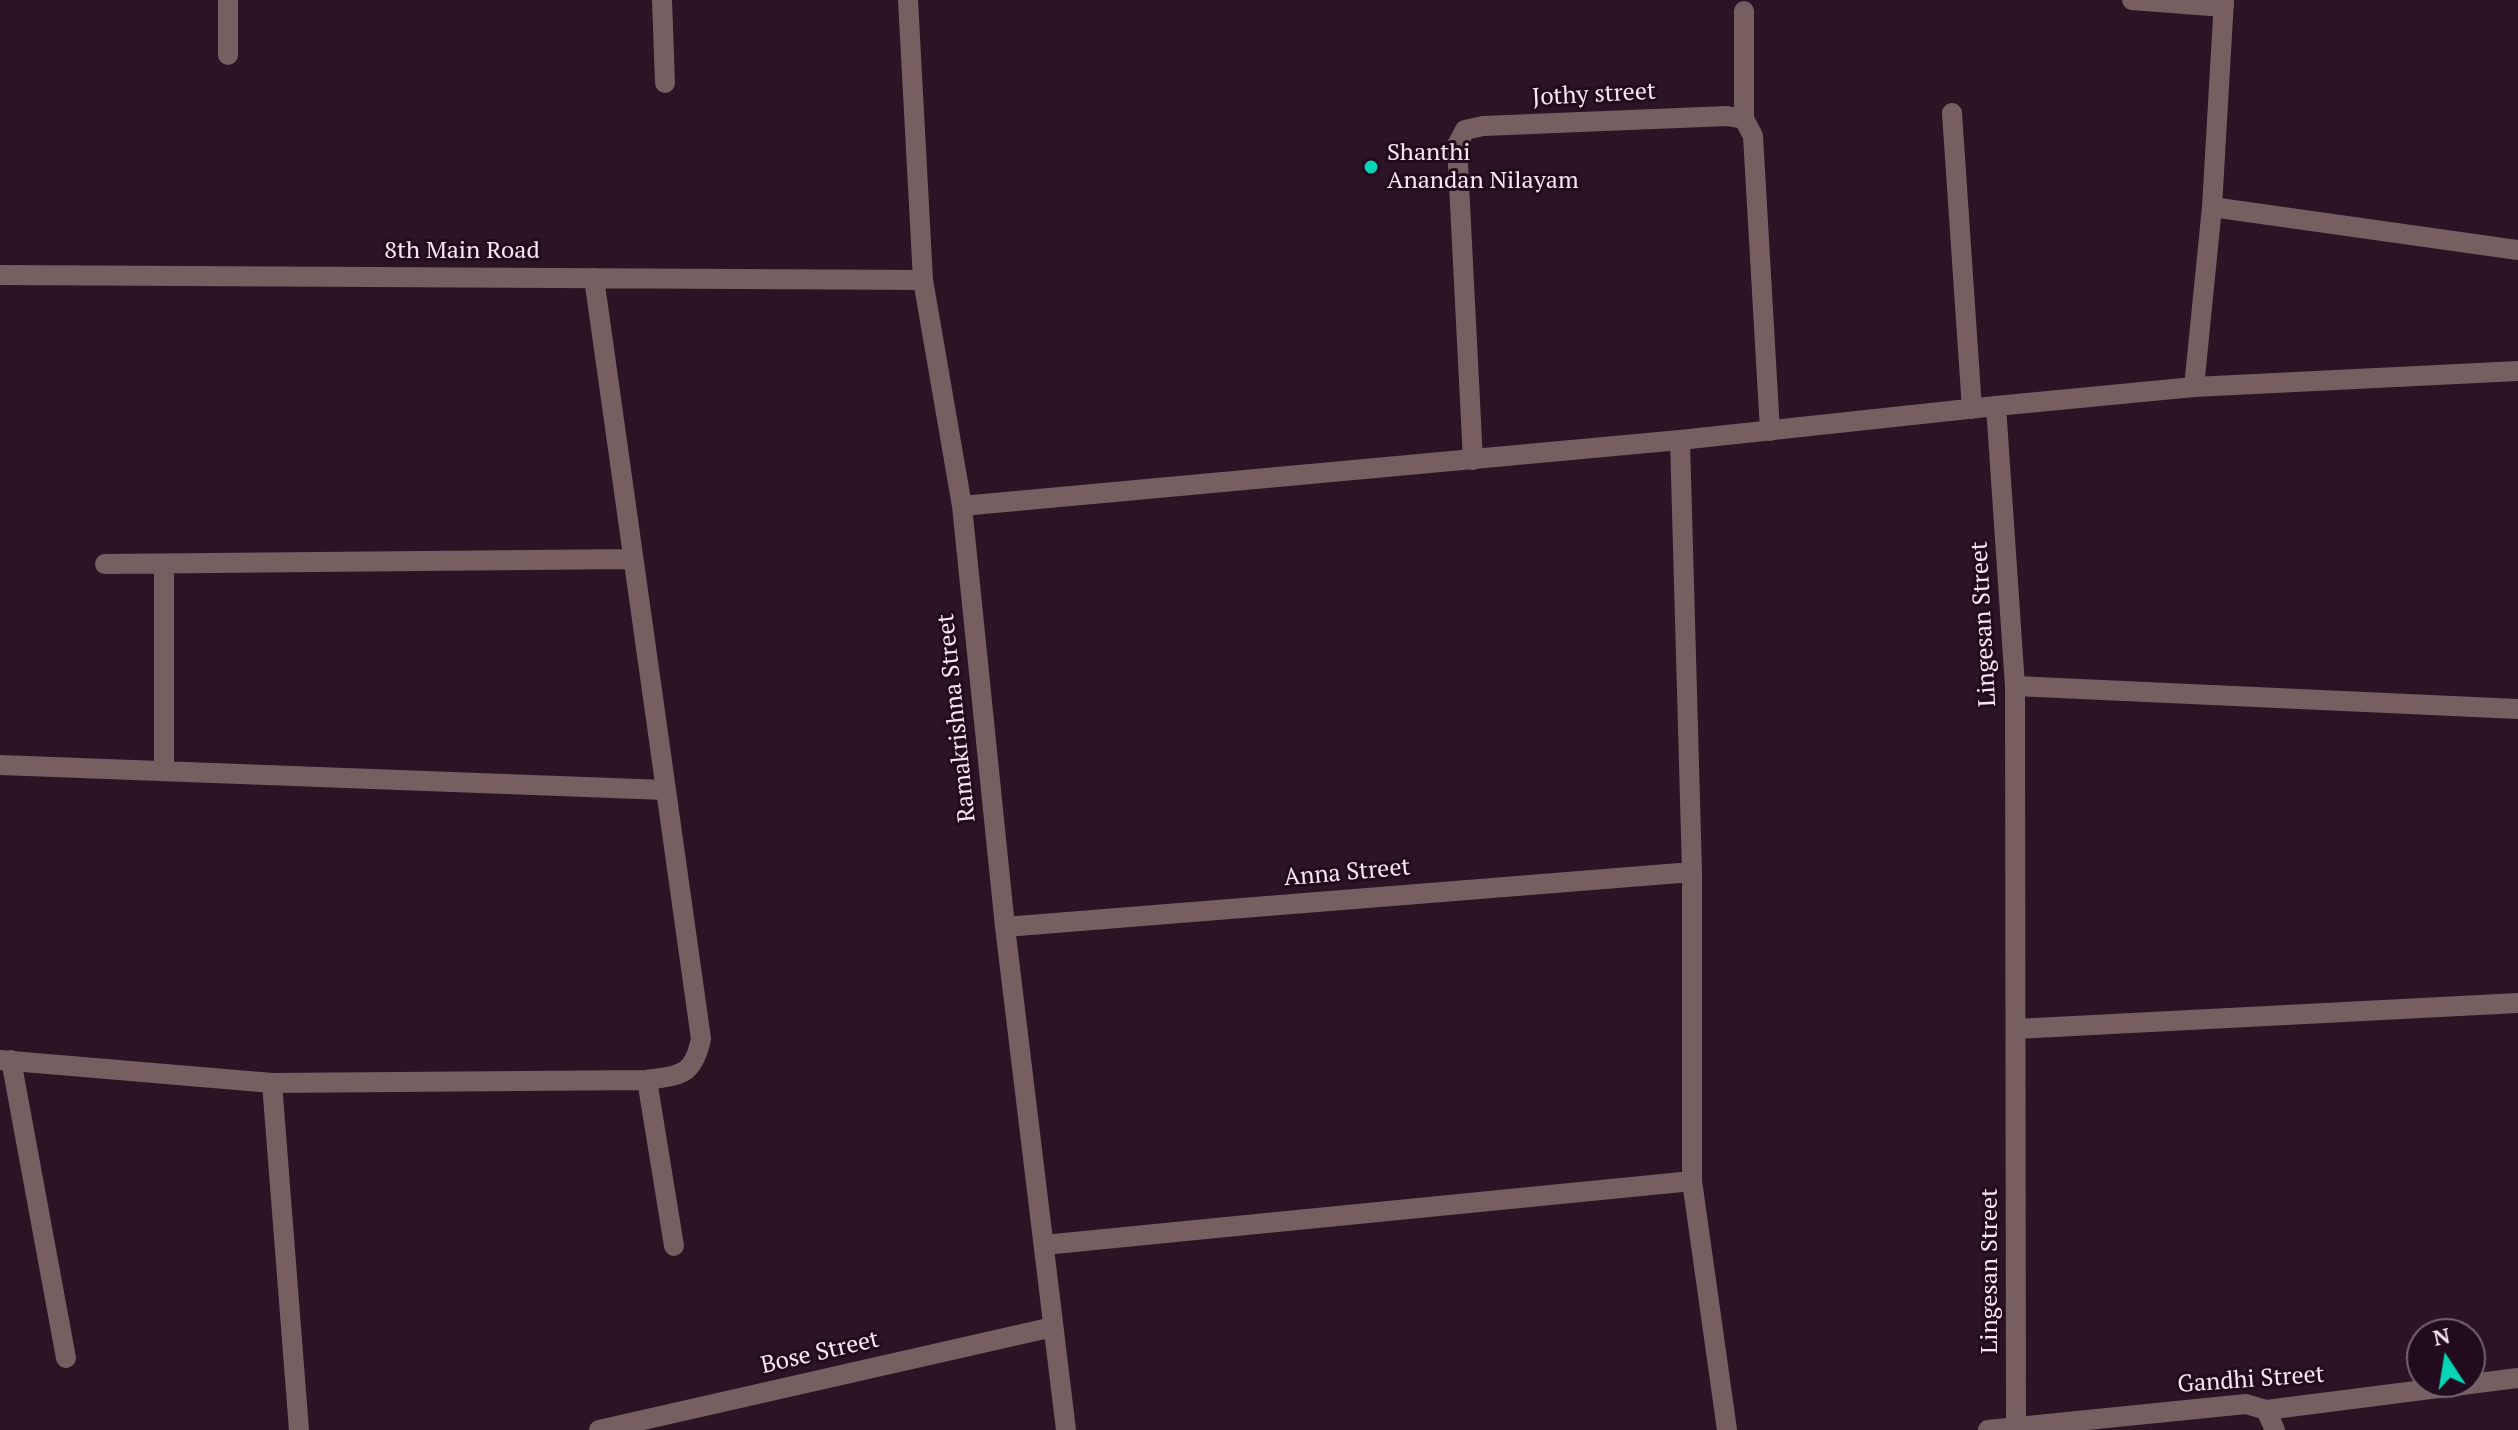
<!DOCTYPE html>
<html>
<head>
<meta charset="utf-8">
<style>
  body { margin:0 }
  #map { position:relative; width:2518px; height:1430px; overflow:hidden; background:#2c1425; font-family:"PT Serif",serif }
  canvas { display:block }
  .north { position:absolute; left:2406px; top:1318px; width:80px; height:80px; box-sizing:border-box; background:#220b1c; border:2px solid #776371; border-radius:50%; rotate:348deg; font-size:22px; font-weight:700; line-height:32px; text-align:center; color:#f7e6f1 }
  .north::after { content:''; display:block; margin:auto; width:28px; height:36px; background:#08d5b5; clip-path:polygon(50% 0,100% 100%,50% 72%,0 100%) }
</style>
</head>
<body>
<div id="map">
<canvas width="2518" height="1430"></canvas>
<div class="north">N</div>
</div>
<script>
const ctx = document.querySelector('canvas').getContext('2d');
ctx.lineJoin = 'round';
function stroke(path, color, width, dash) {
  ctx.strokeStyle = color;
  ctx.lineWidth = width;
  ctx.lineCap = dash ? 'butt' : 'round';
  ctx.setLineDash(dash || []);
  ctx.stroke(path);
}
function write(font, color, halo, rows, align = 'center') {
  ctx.font = font + ' "PT Serif",serif';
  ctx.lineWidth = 6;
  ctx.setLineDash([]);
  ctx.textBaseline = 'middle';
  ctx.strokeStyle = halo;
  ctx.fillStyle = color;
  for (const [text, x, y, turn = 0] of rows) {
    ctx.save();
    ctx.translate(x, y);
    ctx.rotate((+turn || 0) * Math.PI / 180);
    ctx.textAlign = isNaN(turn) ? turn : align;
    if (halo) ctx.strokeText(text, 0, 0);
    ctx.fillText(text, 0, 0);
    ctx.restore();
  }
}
stroke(new Path2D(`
  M228 0V55
  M662 0 665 83
  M908 0 923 280 962 506 1005 927 1066 1430
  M2132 0 2224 7
  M1744 11V119
  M1952 113 1972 409
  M2212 207 2518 250
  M0 275 923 280
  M2194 387 2518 371
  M1680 440 1692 872V1181L1727 1430
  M1473 460 1457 145 1465 130 1483 126 1727 116 1744 119 1753 136 1770 431
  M962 506 1680 440 1996 406
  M105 564 633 559
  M164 566V771
  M2015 686 2518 709
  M0 765 665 790
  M1005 927 1692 872
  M2016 1029 2518 1003
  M0 1060 272 1083 647 1080C681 1075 693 1076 701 1039L594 278
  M11 1060 66 1358
  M647 1080 674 1246
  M272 1083 299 1430
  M1044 1245 1692 1181
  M2266 1410 2275 1430
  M2016 1427 2015 686 1996 406 2194 387 2212 207 2224 0
  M599 1430 1053 1327
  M1988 1430 2246 1404 2266 1410 2518 1378`), '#765e61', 20);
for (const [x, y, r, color] of [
  [1371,167,8,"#08d5b5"]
]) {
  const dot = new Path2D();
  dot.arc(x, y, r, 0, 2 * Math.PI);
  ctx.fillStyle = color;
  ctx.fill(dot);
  stroke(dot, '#220b1c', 3);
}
write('24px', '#f7e6f1', '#220b1c', [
  ["Jothy street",1594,95,-3],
  ["8th Main Road",462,251],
  ["Lingesan Street",1984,624,-93],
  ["Ramakrishna Street",957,718,-96],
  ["Anna Street",1347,873,-5],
  ["Lingesan Street",1990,1271,-90],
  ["Bose Street",820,1353,-13],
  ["Gandhi Street",2251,1380,-4]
]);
write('24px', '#f7e6f1', '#220b1c', [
  ["Shanthi",1387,153],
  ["Anandan Nilayam",1387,181]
], 'left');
</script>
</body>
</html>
